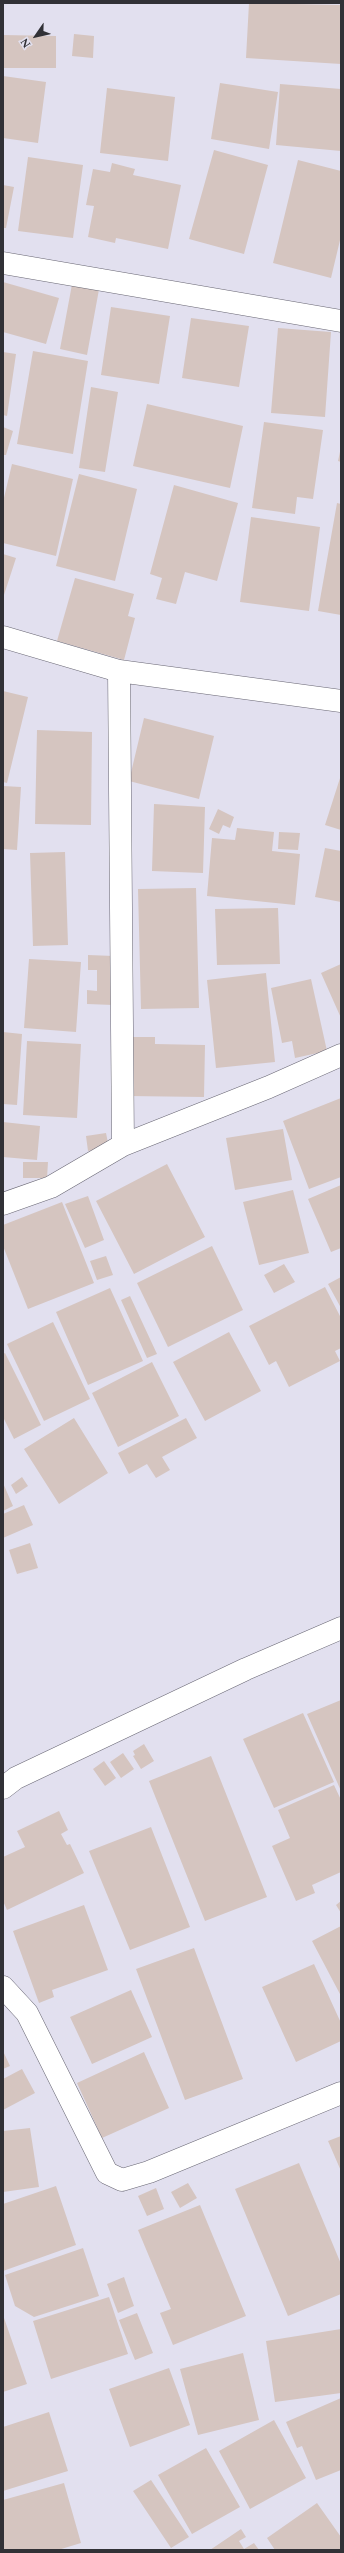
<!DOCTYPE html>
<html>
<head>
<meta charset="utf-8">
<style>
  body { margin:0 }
  #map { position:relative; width:344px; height:2553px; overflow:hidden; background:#e2e0ef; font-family:Spectral,serif }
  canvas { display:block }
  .frame { position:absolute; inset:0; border:4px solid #313136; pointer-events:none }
  .north { position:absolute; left:16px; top:16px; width:40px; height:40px; -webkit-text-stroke:3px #e2e0ef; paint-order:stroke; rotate:236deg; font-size:11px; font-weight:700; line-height:16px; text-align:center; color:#313136 }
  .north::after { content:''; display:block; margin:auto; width:14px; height:18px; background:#313136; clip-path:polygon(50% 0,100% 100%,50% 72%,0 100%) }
</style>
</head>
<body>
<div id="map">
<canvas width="344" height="2553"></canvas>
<div class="frame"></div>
<div class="north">N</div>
</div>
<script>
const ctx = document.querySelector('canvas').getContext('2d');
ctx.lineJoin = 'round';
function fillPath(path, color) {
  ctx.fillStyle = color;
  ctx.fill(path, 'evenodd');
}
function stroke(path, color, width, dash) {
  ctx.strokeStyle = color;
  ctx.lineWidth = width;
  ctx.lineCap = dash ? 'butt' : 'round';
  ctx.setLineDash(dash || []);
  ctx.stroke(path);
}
fillPath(new Path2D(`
  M249 3 341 5V64L246 58Z
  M74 34 94 36 93 58 72 56Z
  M3 35 56 36V68H3Z
  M3 76 46 82 38 143 3 138Z
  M220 83 278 92 269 149 211 139Z
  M280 84 341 89V151L276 145Z
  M107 88 175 97 168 161 100 153Z
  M214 150 268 165 244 254 189 239Z
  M28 157 83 165 73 238 18 231Z
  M298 160 341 171V236L331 278 273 263Z
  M112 163 135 169 133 175 181 185 168 249 116 238 115 243 88 237 94 206 86 205 93 169 110 172Z
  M3 185 14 187 6 228H3Z
  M73 279 100 284 87 355 60 349Z
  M3 282 59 298 46 344 3 332Z
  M111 307 170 316 159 384 101 375Z
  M191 318 249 326 239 387 182 378Z
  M278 328 331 332 325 417 271 413Z
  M33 351 88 361 73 454 17 444Z
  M3 352 16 354 7 416 3 415Z
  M91 387 118 392 105 472 79 468Z
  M147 404 243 426 230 488 133 466Z
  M264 422 323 430 313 499 297 497 295 514 252 508Z
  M3 427 13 431 6 455H3Z
  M341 447V462L338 461Z
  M12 464 73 479 56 556 3 543V502Z
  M79 474 137 489 115 581 56 566Z
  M174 485 238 503 217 581 185 572 176 604 156 599 162 578 150 574Z
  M337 503 341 504V615L318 611Z
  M251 517 320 527 309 611 240 602Z
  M3 554 16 558 3 598Z
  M75 578 134 594 128 616 135 618 124 660 57 641Z
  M3 691 28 697 7 783 3 782Z
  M144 718 214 736 199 799 129 781Z
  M37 730 92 732 91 825 35 824Z
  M341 775V830L325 825Z
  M3 786 21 787 17 850 3 849Z
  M154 804 205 807 203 873 152 871Z
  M218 809 234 817 230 828 223 825 219 834 209 829Z
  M237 828 274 832 272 851 300 854 295 905 207 896 212 838 235 840Z
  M279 832 300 833 298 850 278 849Z
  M325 848 341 851V902L315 897Z
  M65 852 68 945 33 946 30 853Z
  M196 888 199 1008 141 1009 138 889Z
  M278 908 280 964 217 965 215 909Z
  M88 955 114 956 113 1005 87 1004V990L97 991V970H88Z
  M29 959 81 962 76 1032 24 1028Z
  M341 964V1018L321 973Z
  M266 973 275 1062 216 1068 207 980Z
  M311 979 327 1051 295 1058 292 1041 282 1043 271 988Z
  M3 1032 22 1034 17 1105 3 1104Z
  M128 1037H155V1044L205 1045 204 1097 128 1096Z
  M27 1041 81 1044 77 1118 23 1115Z
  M341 1098V1177L309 1189 283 1121Z
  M3 1122 40 1126 37 1160 3 1157Z
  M283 1129 292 1180 235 1190 226 1138Z
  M106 1133 109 1148 88 1151 86 1136Z
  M23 1162H48L47 1178H23Z
  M167 1164 205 1237 134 1274 96 1201Z
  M341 1185V1248L331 1252 308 1199Z
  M293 1190 309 1253 259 1265 243 1202Z
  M88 1196 104 1240 85 1248 65 1204Z
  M62 1202 94 1283 28 1309 3 1246V1225Z
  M212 1246 243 1310 168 1347 137 1283Z
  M106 1256 113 1275 97 1280 90 1261Z
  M284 1264 295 1282 274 1293 264 1275Z
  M341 1277V1308L328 1284Z
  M325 1287 341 1318V1348L335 1351 340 1361 289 1387 276 1361 269 1365 249 1326Z
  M110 1288 143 1361 88 1385 56 1312Z
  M130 1296 157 1354 147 1358 121 1300Z
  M53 1322 90 1399 44 1421 7 1344Z
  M229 1332 261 1391 205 1421 173 1362Z
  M5 1353 41 1425 14 1439 3 1417V1354Z
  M152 1362 179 1416 118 1447 92 1393Z
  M74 1418 108 1473 59 1504 24 1449Z
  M186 1418 197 1438 162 1457 170 1470 156 1478 147 1464 129 1474 118 1453Z
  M22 1477 28 1486 16 1494 11 1485Z
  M3 1483 13 1506 3 1511Z
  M24 1505 33 1525 3 1538V1514Z
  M30 1543 38 1568 17 1574 9 1550Z
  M341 1700V1791L307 1714Z
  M303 1713 334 1782 274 1808 243 1739Z
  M144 1744 154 1761 141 1769 133 1756 135 1755 133 1751Z
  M123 1753 134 1769 121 1778 110 1762Z
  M211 1756 267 1897 205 1921 149 1781Z
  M104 1761 116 1778 105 1786 93 1769Z
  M334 1785 341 1800V1872L312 1885 315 1893 296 1901 272 1846 290 1838 278 1810Z
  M59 1811 68 1830 61 1834 67 1845 70 1844 84 1873 7 1910 3 1901V1857L25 1847 17 1831Z
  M151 1827 190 1927 130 1950 89 1851Z
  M341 1901V1913L336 1905Z
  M84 1905 108 1970 52 1990 54 1997 39 2003 13 1931Z
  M341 1926V1996L312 1941Z
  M194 1948 243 2079 185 2100 136 1969Z
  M314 1964 341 2023V2041L296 2062 262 1987Z
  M131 1990 152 2037 92 2064 70 2017Z
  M3 2051 10 2066 3 2069Z
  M144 2052 169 2108 102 2138 77 2083Z
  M22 2069 35 2093 3 2110V2079Z
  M30 2128 39 2187 3 2192V2131Z
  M341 2136V2171L328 2141Z
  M299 2163 341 2264V2294L288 2316 235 2189Z
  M188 2183 197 2198 180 2208 171 2192Z
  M56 2186 76 2245 3 2271V2204Z
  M156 2188 164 2209 147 2216 138 2196Z
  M200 2205 246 2316 173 2345 160 2313 171 2309 138 2230Z
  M83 2248 99 2296 34 2317 15 2306 5 2275Z
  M124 2277 134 2306 118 2313 107 2284Z
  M109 2297 128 2354 51 2379 33 2321Z
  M137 2313 153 2353 135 2360 119 2320Z
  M3 2315 27 2384 3 2392Z
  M341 2329V2393L275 2402 266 2341Z
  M243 2353 259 2420 198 2435 180 2369Z
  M169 2368 190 2425 130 2447 109 2389Z
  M341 2398V2470L316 2480 302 2446 297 2448 286 2422Z
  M49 2412 68 2471 3 2491V2427Z
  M274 2420 306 2478 250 2509 219 2451Z
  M206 2448 240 2507 192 2534 158 2475Z
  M151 2480 189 2537 171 2548 133 2491Z
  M64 2483 81 2543 58 2550H3V2500Z
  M317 2503 341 2537V2550H275L267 2538Z
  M241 2529 246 2537 239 2541 244 2549 254 2543 259 2550H210Z`), '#d5c5c0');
const street = new Path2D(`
  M3 263 341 321
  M3 637 119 671 341 701
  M119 671 123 1145
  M3 1204 51 1187 123 1145 269 1087 341 1055
  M3 1788 16 1778 246 1669 341 1628
  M3 1987 27 2013 107 2173 122 2180 149 2172 341 2093`);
stroke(street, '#686673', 23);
stroke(street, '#fff', 22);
</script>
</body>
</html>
